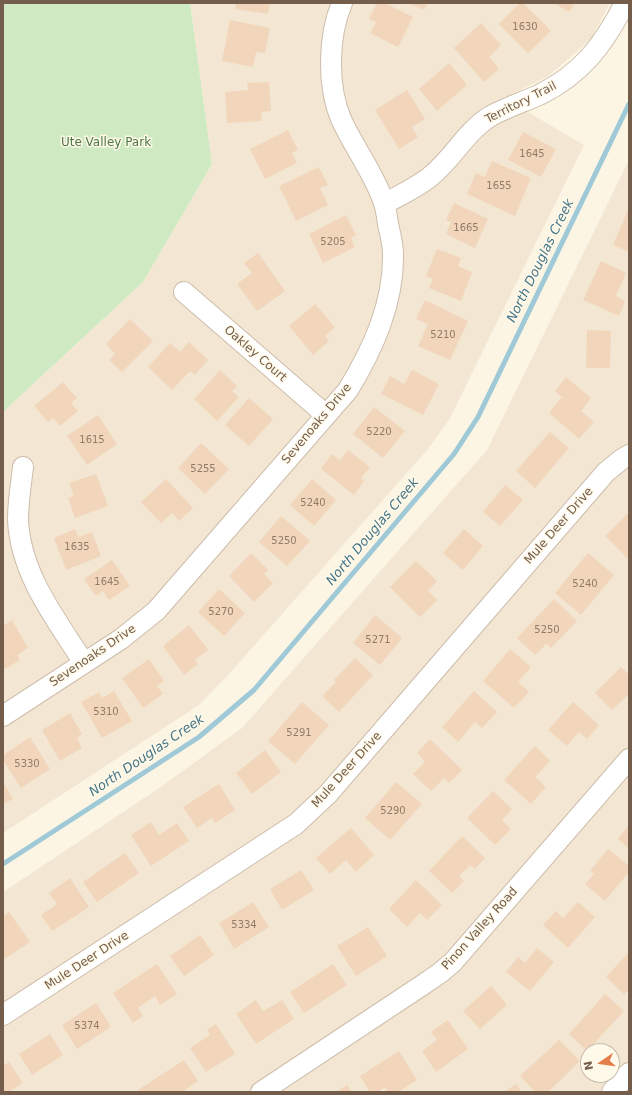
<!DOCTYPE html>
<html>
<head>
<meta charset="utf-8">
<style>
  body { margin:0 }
  #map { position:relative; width:632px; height:1095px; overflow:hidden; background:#fcf5e4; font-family:"DejaVu Sans",sans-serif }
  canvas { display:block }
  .frame { position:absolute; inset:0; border:4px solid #745d4a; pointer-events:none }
  .north { position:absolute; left:580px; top:1043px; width:40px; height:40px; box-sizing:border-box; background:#fff9ea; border:1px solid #c7bbaa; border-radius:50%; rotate:257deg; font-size:11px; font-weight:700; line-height:16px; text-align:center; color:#745d4a }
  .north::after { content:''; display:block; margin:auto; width:14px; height:18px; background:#e47c4b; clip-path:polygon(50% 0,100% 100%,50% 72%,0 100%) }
</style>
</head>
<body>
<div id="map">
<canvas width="632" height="1095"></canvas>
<div class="frame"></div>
<div class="north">N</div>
</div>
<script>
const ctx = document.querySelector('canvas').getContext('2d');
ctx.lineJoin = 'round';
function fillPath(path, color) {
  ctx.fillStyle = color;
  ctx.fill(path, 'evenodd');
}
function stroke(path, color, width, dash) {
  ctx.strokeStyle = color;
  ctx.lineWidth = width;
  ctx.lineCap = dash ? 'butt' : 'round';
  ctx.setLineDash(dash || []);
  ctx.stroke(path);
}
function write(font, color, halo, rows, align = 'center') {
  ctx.font = font + ' "DejaVu Sans",sans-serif';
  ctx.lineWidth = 3;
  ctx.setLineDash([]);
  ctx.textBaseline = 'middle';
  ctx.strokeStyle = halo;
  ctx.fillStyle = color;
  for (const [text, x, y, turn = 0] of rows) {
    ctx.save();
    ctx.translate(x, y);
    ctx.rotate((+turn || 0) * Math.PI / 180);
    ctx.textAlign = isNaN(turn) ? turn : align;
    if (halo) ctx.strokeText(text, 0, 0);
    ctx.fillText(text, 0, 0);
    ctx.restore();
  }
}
fillPath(new Path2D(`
  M190 3H610L592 37 573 55 547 77 504 98 584 145 449 420 428 449 229 674 199 705 3 833V412L143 282 212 164Z
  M629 160V1092H3V892L162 786 242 728 487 450ZM588 1051H612V1075H588Z`), '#f3e7d3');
fillPath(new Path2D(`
  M3 3H190L212 164 143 282 3 412Z`), '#cfe9c3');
stroke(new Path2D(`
  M3 864 199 737 254 690 454 454 478 417 629 104`), '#9fc9d7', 5);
fillPath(new Path2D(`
  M236 3H270L268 14 235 9Z
  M377 3H385L413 17 398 47 370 33 376 22 369 19Z
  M408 3H427L424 10Z
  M520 3H523L551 31 528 53 499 24Z
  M554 3H575L569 12Z
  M230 20 270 28 265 53 256 52 253 67 222 61Z
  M481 23 501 45 489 57 499 69 484 82 454 48Z
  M449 63 467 85 437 111 419 89Z
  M269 82 271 111 261 112 262 121 227 123 225 92 248 90 247 83Z
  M407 90 425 119 412 127 418 137 399 149 375 110Z
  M288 130 298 150 292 153 297 163 265 179 250 149Z
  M523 132 556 149 541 177 508 160Z
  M492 161 531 178 515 216 467 194 476 173 485 177Z
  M319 167 328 185 320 188 328 205 296 221 279 186Z
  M454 203 488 219 475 248 446 234 451 222 446 220Z
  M628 210 629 211V252L613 245Z
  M346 215 356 235 351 238 355 247 323 263 309 234Z
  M437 249 461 258 458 266 472 272 461 301 429 288 433 279 426 276Z
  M258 253 285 291 257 311 237 284 252 273 244 263Z
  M601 261 626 273 616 296 625 301 619 316 583 300Z
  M425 300 468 321 450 360 418 346 428 324 416 319Z
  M315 304 335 327 325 336 329 341 313 355 289 326Z
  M130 319 153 341 122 372 109 360 115 354 106 344Z
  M587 330 611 331 610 368H586Z
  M189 342 208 360 195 375 190 371 172 390 148 367 170 343 180 352Z
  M220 370 237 386 232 391 239 397 217 421 194 399Z
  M412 370 439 384 423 415 381 394 390 376 404 384Z
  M566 377 591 398 581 411 594 422 579 439 549 413 562 397 555 391Z
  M63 382 77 398 71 403 78 411 60 426 53 418 48 422 34 406Z
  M249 398 273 419 249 446 225 425Z
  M374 407 405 431 383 458 353 434Z
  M98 415 117 444 87 465 67 436Z
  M550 432 569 448 535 488 516 471Z
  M201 443 229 469 205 494 178 468Z
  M348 450 370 467 361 478 364 481 354 495 321 469 332 454 340 460Z
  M96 474 108 506 75 518 68 498 74 496 69 483Z
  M166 479 193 508 179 521 172 513 161 523 141 502Z
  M312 479 336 500 314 526 290 505Z
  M505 485 523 500 500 526 483 512Z
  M627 514 629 516V560L605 536Z
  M281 516 310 541 287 566 259 542Z
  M75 529 78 537 92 532 101 556 66 570 54 538Z
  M464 529 483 546 463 570 443 553Z
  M251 553 268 570 264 574 273 583 254 602 229 576Z
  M588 553 614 575 581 615 555 593Z
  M112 560 130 586 109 600 103 591 96 596 84 579Z
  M416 561 437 581 428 591 437 600 420 617 390 587Z
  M219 589 245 613 224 636 198 612Z
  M554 599 577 621 551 648 546 644 535 655 517 638Z
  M375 615 402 638 380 665 353 643Z
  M12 620 28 648 17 655 20 660 3 670V626Z
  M189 625 208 650 195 660 198 664 184 675 163 646Z
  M510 649 531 667 518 682 529 692 514 708 483 681Z
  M355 658 373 675 339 712 322 696 336 682 334 680Z
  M149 659 164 681 157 686 163 694 143 708 122 678Z
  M621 667 629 675V694L612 710 595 693Z
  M114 691 132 721 102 738 81 702 99 692 102 698Z
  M474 691 497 712 482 728 475 722 458 742 442 727Z
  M302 702 329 725 295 764 268 741Z
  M573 702 599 725 587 739 579 732 567 746 548 730Z
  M70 713 82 734 77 738 82 748 60 761 42 730Z
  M30 737 50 769 21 788 3 760V755Z
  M430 739 462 770 449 783 444 778 431 791 413 774 425 762 417 753Z
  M535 746 550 761 535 777 546 787 531 804 504 780Z
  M265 750 281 772 252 794 236 773Z
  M3 782 13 799 3 804Z
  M396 782 422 804 390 840 365 818Z
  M219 784 235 810 215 823 212 818 197 828 183 807Z
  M493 791 512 809 502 820 511 829 495 845 467 818Z
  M151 822 159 835 177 823 189 841 151 866 131 835Z
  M629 825V849L618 839Z
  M351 828 374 855 356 872 346 860 330 874 316 858Z
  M462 836 485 858 475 869 470 865 459 876 464 881 452 893 429 871Z
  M608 849 629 866V872L605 901 585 884 594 874 590 871Z
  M125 853 139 873 97 902 83 882Z
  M301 870 314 890 282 910 270 889Z
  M70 878 89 907 52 931 41 915 57 904 49 893Z
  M416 880 442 905 427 920 420 913 407 927 389 909Z
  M253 902 269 927 234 949 219 923Z
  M578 902 595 917 568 948 543 925 556 911 563 918Z
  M9 912 30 942 3 960V916Z
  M368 927 387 956 356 976 337 946Z
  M200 935 214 955 184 976 170 956Z
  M537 948 554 962 530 991 506 972 518 957 525 963Z
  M629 952V989L624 994 606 977Z
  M157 964 177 994 160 1005 155 996 138 1008 143 1016 133 1023 113 993Z
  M333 964 347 985 304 1013 290 992Z
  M491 986 507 1005 480 1029 463 1011Z
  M605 994 624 1011 587 1051 569 1034Z
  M256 1000 263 1011 282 1000 294 1019 256 1044 236 1014Z
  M96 1003 111 1027 77 1049 62 1025Z
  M448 1020 468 1049 436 1072 422 1051 437 1040 431 1032Z
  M216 1024 235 1054 206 1072 190 1048 210 1035 207 1030Z
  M50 1034 63 1055 32 1075 19 1054Z
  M559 1040 580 1061 548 1092H535L520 1076Z
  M399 1051 417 1080 398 1092H387L385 1087 378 1092H370L360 1076Z
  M184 1060 198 1081 182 1092H140L138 1090Z
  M9 1062 23 1083 9 1092H3V1066Z
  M516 1084 522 1092H504Z
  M347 1085 352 1092H336Z`), '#f1d6bc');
const minor = new Path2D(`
  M384 204C400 195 418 187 431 176 453 158 466 132 489 117 505 108 523 102 539 95 582 74 604 44 625 3
  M184 292 326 415
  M23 467C21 484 18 502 18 519 20 574 56 619 84 663
  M3 716 121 639 156 611 348 390C373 349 394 303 393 254 393 244 390 233 388 224 387 217 386 209 384 203 374 173 354 148 341 119 327 86 328 36 342 3
  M3 1015 296 824 328 794 606 472 622 459 629 455
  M261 1092 424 984 440 973 453 962 629 759
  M612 1092 629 1073`);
stroke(minor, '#cdbdab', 22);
stroke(minor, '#fff', 20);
write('10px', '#937b66', null, [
  ["1630",525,27],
  ["1645",532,154],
  ["1655",499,186],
  ["1665",466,228],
  ["5205",333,242],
  ["5210",443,335],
  ["5220",379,432],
  ["1615",92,440],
  ["5255",203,469],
  ["5240",313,503],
  ["5250",284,541],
  ["1635",77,547],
  ["1645",107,582],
  ["5240",585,584],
  ["5270",221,612],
  ["5250",547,630],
  ["5271",378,640],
  ["5310",106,712],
  ["5291",299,733],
  ["5330",27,764],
  ["5290",393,811],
  ["5334",244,925],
  ["5374",87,1026]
]);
write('12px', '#745d4a', '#fff9ea', [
  ["Territory Trail",521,103,-27],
  ["Oakley Court",255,354,41],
  ["Sevenoaks Drive",317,424,-50],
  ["Mule Deer Drive",559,526,-49],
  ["Sevenoaks Drive",93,656,-34],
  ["Mule Deer Drive",347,770,-48],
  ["Pinon Valley Road",480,929,-48],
  ["Mule Deer Drive",87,961,-33]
]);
write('12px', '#4d7942', '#fff9ea', [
  ["Ute Valley Park",106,143]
]);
write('italic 13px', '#447587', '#fff9ea', [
  ["North Douglas Creek",541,261,-64],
  ["North Douglas Creek",373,532,-50],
  ["North Douglas Creek",147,756,-34]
]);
</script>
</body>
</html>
